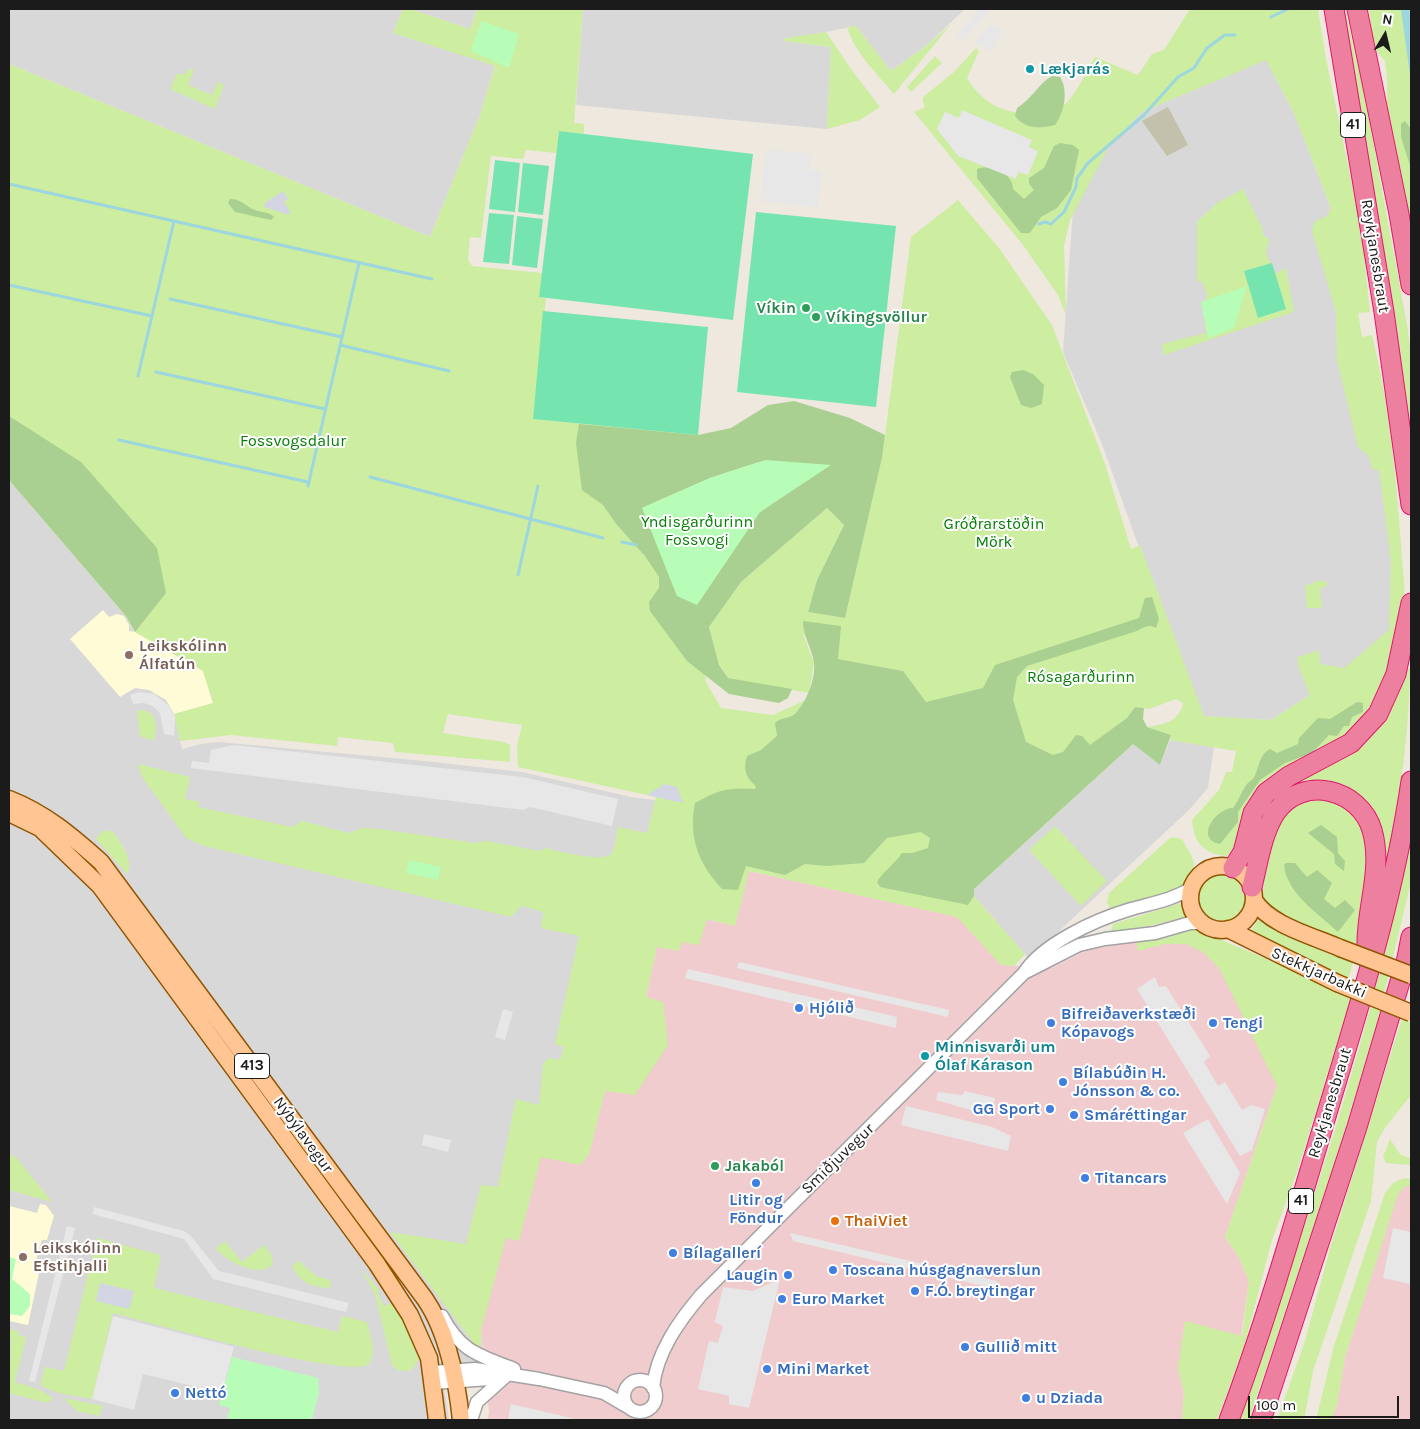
<!DOCTYPE html>
<html>
<head>
<meta charset="utf-8">
<style>
  body { margin:0 }
  #map { position:relative; width:1420px; height:1429px; overflow:hidden; background:#eee8df; font-family:Karla,sans-serif }
  canvas { display:block }
  .frame { position:absolute; inset:0; border:10px solid #1b1b1b; pointer-events:none }
  .north { position:absolute; left:1360px; top:10px; width:50px; height:50px; -webkit-text-stroke:4px #fff; paint-order:stroke; rotate:9deg; font-size:14px; font-weight:700; line-height:20px; text-align:center; color:#1b1b1b }
  .north::after { content:''; display:block; margin:auto; width:18px; height:22px; background:#1b1b1b; clip-path:polygon(50% 0,100% 100%,50% 72%,0 100%) }
  .scale { position:absolute; left:1248px; top:1396px; width:151px; height:22px; box-sizing:border-box; border:2px solid #1b1b1b; border-top:0; padding-left:6px; font-size:15px; line-height:18px; white-space:nowrap; color:#1b1b1b; -webkit-text-stroke:4px #fff; paint-order:stroke }
</style>
</head>
<body>
<div id="map">
<canvas width="1420" height="1429"></canvas>
<div class="frame"></div>
<div class="north">N</div>
<div class="scale">100 m</div>
</div>
<script>
const ctx = document.querySelector('canvas').getContext('2d');
ctx.lineJoin = 'round';
function fillPath(path, color) {
  ctx.fillStyle = color;
  ctx.fill(path, 'evenodd');
}
function stroke(path, color, width, dash) {
  ctx.strokeStyle = color;
  ctx.lineWidth = width;
  ctx.lineCap = dash ? 'butt' : 'round';
  ctx.setLineDash(dash || []);
  ctx.stroke(path);
}
function write(font, color, halo, rows, align = 'center') {
  ctx.font = font + ' Karla,sans-serif';
  ctx.lineWidth = 4;
  ctx.setLineDash([]);
  ctx.textBaseline = 'middle';
  ctx.strokeStyle = halo;
  ctx.fillStyle = color;
  for (const [text, x, y, turn = 0] of rows) {
    ctx.save();
    ctx.translate(x, y);
    ctx.rotate((+turn || 0) * Math.PI / 180);
    ctx.textAlign = isNaN(turn) ? turn : align;
    if (halo) ctx.strokeText(text, 0, 0);
    ctx.fillText(text, 0, 0);
    ctx.restore();
  }
}
fillPath(new Path2D(`
  M9 9H403L393 33 495 65 480 115 430 237 9 64Z
  M410 9H477L470 29Z
  M583 9H965L926 46 891 71 856 26 805 36 785 38 784 41 831 47 827 129 576 105Z
  M1266 59 1294 113 1331 208 1393 528 1397 628 1332 681 1271 720 1199 716 1102 444 1063 352 1073 209 1109 146 1142 112Z
  M9 480 126 616 174 714 182 749 201 744 219 742 425 761 522 772 631 797 687 804 646 997 481 1330 484 1374 443 1377 449 1420H9Z
  M1170 740 1214 747 1208 788 1189 810 1029 959 974 896V889L1133 744 1160 765Z`), '#d9d8d8');
fillPath(new Path2D(`
  M749 871 958 917 1001 965 1052 968 1089 949 1195 934 1310 990 1225 1237 1239 1257 1249 1281 1241 1336 1178 1368 1184 1392 1182 1420H487L489 1412 481 1330 506 1238 519 1241 541 1157 589 1155 605 1091 646 998 657 946 678 951 682 942 706 919 735 926Z
  M1406 1185 1411 1186V1420H1331L1337 1405 1345 1358 1398 1193Z`), '#f1ccce');
fillPath(new Path2D(`
  M103 610 109 617 117 614 124 616 129 625V631L135 632 203 671 213 704 174 714 166 700 149 690 135 688 120 697 70 639Z
  M40 1204 46 1205 54 1216 47 1240H42L41 1242 33 1271 39 1273 28 1325 9 1321V1206L37 1213Z`), '#fffbd7');
fillPath(new Path2D(`
  M1168 107 1188 145 1167 156 1142 121Z`), '#c3c0ab');
fillPath(new Path2D(`
  M403 9H410L470 29 477 9H583L574 123 584 124V134L559 131 556 153 526 150 523 159 491 156 481 238 470 237 468 260 472 266 542 273 539 297 546 298 533 419 698 435 642 508 697 605 706 682 721 708 773 715 808 699 903 671 838 659 803 634 814 663 809 693 728 678 719 665 709 627 741 582 827 508 844 525 817 580 808 612 845 618 882 458 911 237 958 200 999 248 1052 325 1105 464 1131 549 1140 545 1204 716 1271 720 1310 695 1298 665V657L1319 650 1320 664 1344 668 1389 630 1391 560 1379 470 1372 469 1369 456 1358 447 1337 360 1336 312 1312 231 1314 222 1327 216 1331 208 1294 113 1266 60 1142 112 1109 146 1070 220 1064 246 1066 315 1058 295 1023 245 914 112 925 107 922 98 954 72 976 48 979 51 967 78C985 108 1013 118 1046 111 1050 110 1057 110 1061 107 1074 100 1087 70 1095 57L1138 75 1152 54 1164 50 1190 9H1318L1326 59 1365 247 1364 256 1370 312 1358 313 1362 337 1372 335C1389 404 1396 474 1401 545 1402 566 1406 589 1404 609 1401 649 1388 690 1362 721 1337 752 1295 755 1266 780 1241 801 1247 839 1227 856 1204 854 1194 844 1192 820L1219 790 1226 772H1232L1236 751 1170 740 1171 735 1147 727C1162 725 1180 722 1183 703L1176 699 1149 709 1135 707 1133 744 974 889V896L1025 954 1014 966 1001 965 957 917 749 871 735 926 707 919 699 945 682 942 679 951 657 947 646 997 663 1002 668 1045 635 1095 605 1091 589 1155 580 1165 541 1157 519 1241 506 1238 481 1330V1347L474 1344 390 1232 466 1244 481 1185 498 1187 516 1099 539 1105 543 1063 549 1058 560 1060 564 1047 555 1044 579 936 541 928 543 912 522 906 511 917 204 846 186 838 142 777 138 764 190 777 185 799 200 802 198 807 292 827 302 821 349 833 362 828 380 829 475 843 487 841 539 851 546 848C557 851 604 863 611 854 616 848 616 835 618 827L647 833 656 797 518 767 517 746 522 725 448 714 443 733 504 742 510 745V762L395 752 393 743 338 737 337 746 231 735 180 741 174 714 213 703 203 671 135 632 126 616 9 480V64L430 237 480 115 495 66 393 33Z
  M1340 9H1345L1363 87 1407 325 1411 354V423Z
  M1369 9H1411V241L1387 108V77L1385 61 1378 53 1373 41Z
  M951 24 894 94C878 75 856 54 848 30L850 26H856L891 71 926 46Z
  M826 32 851 69 880 107 860 120 827 129 831 47 784 41 785 38Z
  M935 56 942 63 911 92 907 87Z
  M189 69 194 70 188 85 212 95 218 82 224 85 215 109 170 89 177 73 184 75Z
  M1243 189 1263 230 1262 233 1269 240 1266 253 1275 274 1286 268 1294 312 1164 355 1162 344 1206 333 1203 310 1207 294 1202 282 1197 281V222L1217 203Z
  M1317 581H1325L1328 585 1320 589 1322 608H1307L1305 586Z
  M1405 668 1410 669C1409 745 1396 819 1383 893L1359 797 1341 785 1323 782 1262 823 1258 820 1271 797 1331 762Z
  M141 710C158 712 158 727 154 741L140 736 137 711Z
  M1313 794 1351 804 1369 834 1361 948 1278 916 1264 903C1261 875 1268 836 1283 812 1288 804 1305 798 1313 794Z
  M1055 826 1107 881 1081 906 1029 850Z
  M1411 829V881L1378 1020 1337 1156 1249 1420H1237C1306 1226 1373 1031 1411 829Z
  M102 831H113C121 844 135 860 127 874L96 839Z
  M1171 837 1182 839C1186 847 1193 856 1194 864 1197 893 1133 906 1112 913L1107 902 1109 893Z
  M1198 898a25 25 0 1 1 50 0a25 25 0 1 1-50 0Z
  M1181 903 1188 916 1153 925 1111 932 1113 924Z
  M1258 919 1271 927 1353 961 1348 981 1249 934Z
  M1193 928 1352 995 1297 1172 1272 1240 1244 1347 1217 1420H1182L1184 1392 1178 1368 1185 1321 1242 1336 1249 1281 1239 1257 1225 1237 1277 1086 1219 968 1203 952 1186 944H1166L1138 951 1136 942 1163 939Z
  M1402 1018 1411 1023V1095L1384 1129 1377 1142 1371 1201 1313 1371 1304 1420H1277L1305 1341 1331 1245Z
  M1390 1139 1400 1154 1411 1159V1165L1386 1163 1383 1157Z
  M9 1155 16 1157 52 1202 9 1190Z
  M1404 1178 1411 1179V1186H1406L1398 1194 1345 1358 1337 1405 1331 1420H1316L1334 1346 1385 1193 1393 1183Z
  M97 1238 161 1255 154 1288 338 1332 342 1316 367 1322C370 1336 378 1353 368 1365 339 1377 155 1324 113 1313L92 1399C74 1395 57 1395 40 1385L45 1367 64 1371Z
  M225 1241 242 1262 264 1245 272 1256 273 1264C261 1279 224 1261 216 1248Z
  M299 1261 316 1276 330 1280 331 1288C312 1287 300 1284 292 1265Z
  M362 1270 380 1291 377 1292 384 1306 392 1303 400 1312 419 1359 412 1370 399 1371 392 1365 376 1297Z
  M9 1329 19 1331 18 1335 26 1337 15 1382C28 1386 43 1389 53 1399L47 1403 9 1393 11 1343Z
  M64 1398 103 1406 99 1416 77 1411Z`), '#cdeda0');
fillPath(new Path2D(`
  M1052 76 1060 77C1069 91 1064 113 1055 125 1039 129 1025 129 1015 116L1017 108C1032 99 1038 84 1052 76Z
  M1405 121 1411 129V169L1401 137V124Z
  M1060 143 1073 145 1079 150 1071 190 1057 208 1041 217 1030 233H1021L977 178V169C991 164 1013 173 1013 189L1024 199 1034 190 1029 184V178L1044 168 1054 146Z
  M230 199C242 199 246 207 255 210 262 213 268 211 274 217L271 220 235 212 228 203Z
  M1023 370 1033 374 1044 385 1042 404 1031 408 1021 405 1010 377 1012 372Z
  M794 401 850 418 885 435 882 458 845 618 808 612 817 580 844 525 827 508 741 582 709 627 719 665 728 678 792 689 788 698 779 703 729 694 687 661 650 611 649 602 659 588V577L645 556 617 525 603 505 582 490 576 443 579 424 698 435 731 428 768 405ZM759 462 769 506 760 512 642 508 710 478Z
  M9 416 81 462 157 548 166 593 135 632 126 616 9 480Z
  M1152 597 1159 619 1156 628C1149 624 1144 627 1137 631L1027 666 1017 677 1013 700 1026 742 1053 755 1063 752 1076 735 1082 736 1090 745 1127 718 1135 707 1144 708 1143 719 1147 727 1171 735 1160 765 1133 744 974 889V896L968 905 880 887 877 882C884 870 895 864 902 853H912L928 848 930 838 921 832 887 838 864 863 827 866 805 864 785 875 746 866 738 890 722 889C699 864 688 838 695 803 718 790 728 787 755 789L756 786C745 777 743 769 747 756L761 750 777 736 775 723C781 717 790 719 796 713 806 702 816 679 814 663 812 648 803 637 803 621L841 626 838 659 903 671 926 702 983 688 995 665 1139 618 1145 598Z
  M1357 702 1363 703V712L1352 717 1349 726H1344L1337 736 1329 735 1312 753 1285 763 1260 780 1238 812V822L1220 844C1194 839 1216 808 1233 808 1239 800 1241 792 1247 784 1248 782 1251 781 1253 779 1259 771 1258 755 1270 749L1277 753 1298 744 1299 738 1318 718 1330 719Z
  M1321 825 1337 837 1338 853 1345 861 1344 871 1335 864 1334 854 1308 833Z
  M1286 863H1295L1307 877 1317 870 1332 883 1324 899 1335 908 1345 900 1355 910 1338 932C1318 913 1287 894 1284 865Z`), '#a9d091');
fillPath(new Path2D(`
  M481 21 519 34 509 68 471 51Z
  M1247 286 1234 328 1208 338 1201 302Z
  M766 460 831 465 760 512 697 605 677 596 642 508 710 478Z
  M409 860 441 867 438 880 406 873Z
  M9 1257 16 1259 12 1279 30 1294V1306L22 1316 9 1314Z
  M232 1357 318 1378 319 1392 312 1420H227L230 1408 219 1405Z`), '#b8fdb7');
fillPath(new Path2D(`
  M559 131 753 154 733 320 539 297Z
  M495 160 520 163 515 212 489 209Z
  M523 163 549 166 543 215 518 212Z
  M756 212 896 226 876 407 737 392Z
  M489 213 514 215 509 264 483 262Z
  M517 216 543 219 537 268 512 265Z
  M1272 263 1286 309 1258 318 1244 271Z
  M543 311 708 327 698 435 533 419Z`), '#76e4af');
fillPath(new Path2D(`
  M979 9H991L962 42 955 36Z
  M991 24 1003 30 992 51 974 43Z
  M962 110 1032 140 1029 147 1038 151 1028 175 1018 172 1016 179 958 156 937 129 945 112 959 118Z
  M766 149 810 154 809 169 822 171 818 208 760 201Z
  M139 692 154 694 168 705 175 717 174 736 164 734 160 713 153 706 144 703 133 704 130 695Z
  M234 745 523 777 618 799 612 826 530 807 523 810 191 768 192 761 209 763 211 750Z
  M739 962 949 1010 948 1017 737 968Z
  M688 969 897 1017 896 1028 685 978Z
  M1155 977 1159 987 1166 986 1210 1056 1204 1062 1218 1086 1225 1082 1242 1110 1251 1105 1265 1109 1252 1150 1240 1156 1137 989Z
  M503 1009 513 1012 505 1040 495 1037Z
  M965 1091 995 1098 991 1116 936 1100 938 1092 962 1095Z
  M906 1106 992 1127 1011 1136 1008 1151 901 1125Z
  M1208 1119 1240 1173 1227 1204 1183 1133Z
  M424 1134 451 1140 448 1152 422 1145Z
  M94 1207 184 1231 190 1235 219 1271 349 1303 346 1312 213 1279 184 1239 93 1214Z
  M67 1226 75 1228 35 1382 29 1381Z
  M1393 1228 1411 1232V1284L1383 1278Z
  M790 1233 997 1281 1000 1290 793 1241Z
  M780 1279 749 1408 729 1404V1396L698 1389 709 1341 718 1343 723 1326 715 1322 723 1287 753 1291Z
  M113 1316 234 1347 222 1393 143 1374 134 1410 92 1399Z
  M511 1404 580 1420H508Z`), '#e7e7e7');
fillPath(new Path2D(`
  M283 191 288 199 284 202 290 211 289 215 264 207 265 203Z
  M665 784 677 787 683 803 647 795Z
  M100 1283 134 1291 129 1309 96 1301Z`), '#d4d5e3');
fillPath(new Path2D(`
  M1401 9H1409L1411 17V82Z`), '#9cd6df');
stroke(new Path2D(`
  M1271 17 1288 9
  M9 184 432 279
  M1039 224 1045 222 1051 224 1064 212 1076 187 1077 178 1088 163 1144 115 1178 77 1194 68 1207 48 1225 35H1235
  M9 285 152 316
  M170 299 342 337
  M340 345 449 371
  M156 372 325 409
  M138 376 174 221
  M119 440 308 482
  M370 477 603 538
  M308 486 359 263
  M622 542 636 545
  M518 575 538 486`), '#9cd6df', 3);
const minor = new Path2D(`
  M1026 972 1079 945 1105 939 1155 933 1190 923H1203
  M442 1316C461 1352 478 1355 514 1369
  M432 1372 475 1369 539 1379 604 1393 628 1407
  M624 1396a16 16 0 1 1 32 0a16 16 0 1 1-32 0Z
  M434 1383 503 1378
  M653 1388C656 1353 679 1321 701 1295L1024 973C1042 944 1095 920 1128 910 1152 903 1170 901 1192 888
  M471 1420 477 1402 505 1377`);
const major = new Path2D(`
  M9 799C45 813 72 836 101 862L425 1299C447 1331 457 1381 461 1420
  M9 813 40 828 100 886 377 1264 410 1315 429 1358 437 1420
  M1190 898a32 32 0 1 1 64 0a32 32 0 1 1-64 0Z
  M1254 900C1269 925 1313 936 1340 948
  M1228 929 1337 983`);
const highway = new Path2D(`
  M1334 9 1384 312 1411 505
  M1357 9 1399 214 1411 285
  M1233 868 1243 852 1253 813 1266 793 1289 776 1351 743 1378 714 1396 674 1411 603
  M1252 887C1258 863 1262 833 1276 812 1303 774 1360 789 1372 830 1383 868 1367 905 1367 943
  M1229 1420C1268 1316 1298 1210 1330 1103 1362 997 1395 891 1411 781
  M1261 1420 1357 1127 1407 958 1411 937`);
stroke(minor, '#a2a2a2', 15);
stroke(major, '#925400', 19);
stroke(highway, '#e2166f', 21);
stroke(minor, '#fff', 12);
stroke(major, '#ffc693', 16);
stroke(highway, '#ec809e', 19);
const majorBridge = new Path2D(`
  M1340 948 1411 975
  M1337 983 1411 1013`);
stroke(majorBridge, '#925400', 19, []);
stroke(majorBridge, '#ffc693', 16);
for (const [x, y, r, color] of [
  [1030,69,5,"#0f9aa8"],
  [806,308,5,"#2e9e5b"],
  [816,317,5,"#2e9e5b"],
  [129,655,5,"#8d6e63"],
  [799,1008,5,"#3f7fe0"],
  [1051,1023,5,"#3f7fe0"],
  [1213,1023,5,"#3f7fe0"],
  [925,1056,5,"#0f9aa8"],
  [1063,1082,5,"#3f7fe0"],
  [1050,1109,5,"#3f7fe0"],
  [1074,1115,5,"#3f7fe0"],
  [715,1166,5,"#2e9e5b"],
  [1085,1178,5,"#3f7fe0"],
  [756,1183,5,"#3f7fe0"],
  [835,1221,5,"#e8710a"],
  [673,1253,5,"#3f7fe0"],
  [23,1257,5,"#8d6e63"],
  [833,1270,5,"#3f7fe0"],
  [788,1275,5,"#3f7fe0"],
  [915,1291,5,"#3f7fe0"],
  [782,1299,5,"#3f7fe0"],
  [965,1347,5,"#3f7fe0"],
  [767,1369,5,"#3f7fe0"],
  [175,1393,5,"#3f7fe0"],
  [1026,1398,5,"#3f7fe0"]
]) {
  const dot = new Path2D();
  dot.arc(x, y, r, 0, 2 * Math.PI);
  ctx.fillStyle = color;
  ctx.fill(dot);
  stroke(dot, '#fff', 2);
}
for (const [x, y, w] of [
  [1353,125,25],
  [252,1066,35],
  [1301,1201,25]
]) {
  const box = new Path2D();
  box.roundRect(x - w / 2, y - 12.5, w, 25, 4);
  ctx.fillStyle = '#fff';
  ctx.fill(box);
  stroke(box, '#1b1b1b', 1);
}
write('bold 15px', '#1b1b1b', null, [
  ["41",1353,125],
  ["413",252,1066],
  ["41",1301,1201]
]);
write('bold 16px', '#0d838f', '#fff', [
  ["Lækjarás",1040,69],
  ["Minnisvarði um",935,1047],
  ["Ólaf Kárason",935,1065]
], 'left');
write('16px', '#1b1b1b', '#fff', [
  ["Reykjanesbraut",1375,256,81],
  ["Stekkjarbakki",1319,973,24],
  ["Reykjanesbraut",1330,1103,-73],
  ["Nýbýlavegur",303,1135,54],
  ["Smiðjuvegur",838,1159,-44]
]);
write('bold 16px', '#27864d', '#fff', [
  ["Víkin",796,308,"right"],
  ["Víkingsvöllur",826,317],
  ["Jakaból",725,1166]
], 'left');
write('16px', '#047f03', '#fff', [
  ["Fossvogsdalur",293,441],
  ["Yndisgarðurinn",697,522],
  ["Fossvogi",697,540],
  ["Gróðrarstöðin",994,524],
  ["Mörk",994,542],
  ["Rósagarðurinn",1081,677]
]);
write('bold 16px', '#785e54', '#fff', [
  ["Leikskólinn",139,646],
  ["Álfatún",139,664],
  ["Leikskólinn",33,1248],
  ["Efstihjalli",33,1266]
], 'left');
write('bold 16px', '#366cbe', '#fff', [
  ["Hjólið",809,1008],
  ["Bifreiðaverkstæði",1061,1014],
  ["Kópavogs",1061,1032],
  ["Tengi",1223,1023],
  ["Bílabúðin H.",1073,1073],
  ["Jónsson & co.",1073,1091],
  ["GG Sport",1040,1109,"right"],
  ["Smáréttingar",1084,1115],
  ["Titancars",1095,1178],
  ["Litir og",756,1200,"center"],
  ["Föndur",756,1218,"center"],
  ["Bílagallerí",683,1253],
  ["Toscana húsgagnaverslun",843,1270],
  ["Laugin",778,1275,"right"],
  ["F.Ó. breytingar",925,1291],
  ["Euro Market",792,1299],
  ["Gullið mitt",975,1347],
  ["Mini Market",777,1369],
  ["Nettó",185,1393],
  ["u Dziada",1036,1398]
], 'left');
write('bold 16px', '#c56008', '#fff', [
  ["ThaiViet",845,1221]
], 'left');
</script>
</body>
</html>
